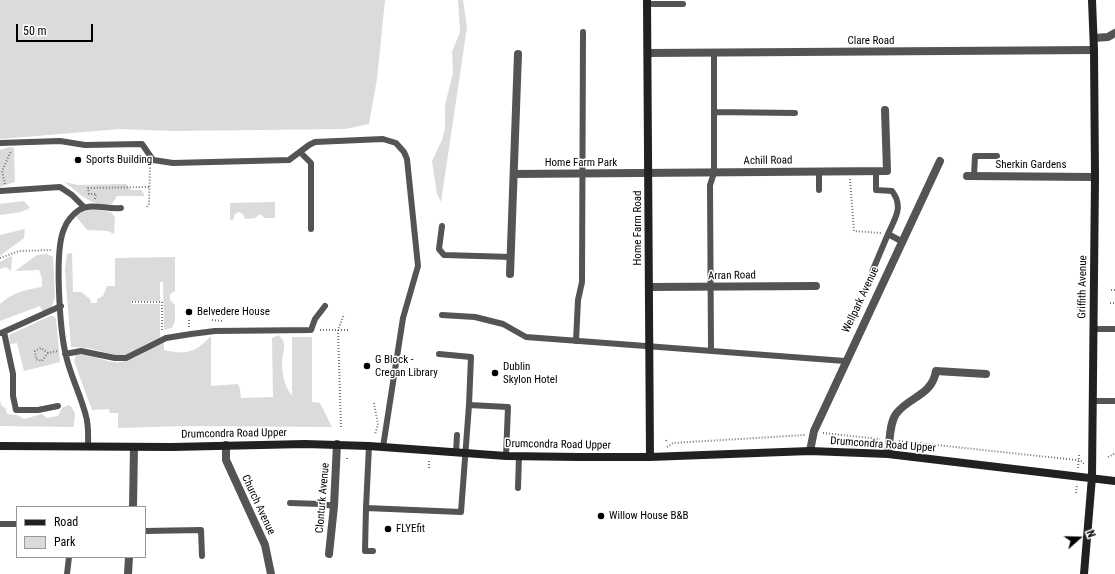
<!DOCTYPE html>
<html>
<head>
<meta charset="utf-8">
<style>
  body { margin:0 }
  #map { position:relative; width:1115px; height:574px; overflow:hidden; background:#fff; font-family:"Roboto Condensed",sans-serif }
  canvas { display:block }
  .legend { position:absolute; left:16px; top:506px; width:130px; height:52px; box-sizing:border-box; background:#fff; border:1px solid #999; margin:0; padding:5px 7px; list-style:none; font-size:12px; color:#000 }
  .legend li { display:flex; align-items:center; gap:8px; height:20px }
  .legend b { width:20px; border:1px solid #999 }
  .north { position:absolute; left:1059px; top:518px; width:40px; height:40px; -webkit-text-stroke:3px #fff; paint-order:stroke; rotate:70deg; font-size:11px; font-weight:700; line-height:16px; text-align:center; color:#000 }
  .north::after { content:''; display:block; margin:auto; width:14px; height:18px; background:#000; clip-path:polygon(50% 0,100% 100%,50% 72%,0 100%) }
  .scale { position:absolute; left:16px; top:24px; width:77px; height:18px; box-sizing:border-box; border:2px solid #000; border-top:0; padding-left:5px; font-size:12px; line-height:14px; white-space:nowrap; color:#000; -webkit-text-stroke:3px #fff; paint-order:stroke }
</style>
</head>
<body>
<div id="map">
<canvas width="1115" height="574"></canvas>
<ul class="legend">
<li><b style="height:5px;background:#212121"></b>Road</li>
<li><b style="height:11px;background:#dbdbdb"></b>Park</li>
</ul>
<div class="north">N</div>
<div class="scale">50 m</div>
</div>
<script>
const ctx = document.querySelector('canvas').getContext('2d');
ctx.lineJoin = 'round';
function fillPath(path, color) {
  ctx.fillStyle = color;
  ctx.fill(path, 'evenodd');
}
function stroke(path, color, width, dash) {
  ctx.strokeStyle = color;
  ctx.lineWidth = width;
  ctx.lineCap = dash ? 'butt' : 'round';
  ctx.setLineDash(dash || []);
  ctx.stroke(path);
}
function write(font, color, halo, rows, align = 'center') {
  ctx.font = font + ' "Roboto Condensed",sans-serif';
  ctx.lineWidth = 3;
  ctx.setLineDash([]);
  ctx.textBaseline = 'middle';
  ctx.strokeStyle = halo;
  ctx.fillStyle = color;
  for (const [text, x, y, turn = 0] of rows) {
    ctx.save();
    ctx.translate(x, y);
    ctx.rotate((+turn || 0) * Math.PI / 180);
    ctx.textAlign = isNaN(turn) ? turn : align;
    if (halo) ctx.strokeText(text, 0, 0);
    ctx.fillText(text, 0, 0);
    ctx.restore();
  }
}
fillPath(new Path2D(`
  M0 0H385L377 79 369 124 345 129 173 131 120 129 0 139Z
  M458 0H463L467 27 441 202 437 194 432 161 442 140 445 128V105L453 73 452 52 460 32Z
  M10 147 14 148 15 182 0 187V150Z
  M64 182 78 185 126 184 131 190H141L144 194V196H117L112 204C92 209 78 191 64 182Z
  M24 201 30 208 21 212 0 215V204Z
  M275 202V218H265L260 214 255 218 245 219 243 214 239 212 235 214 233 220H230V203Z
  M91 209 111 212 115 217 114 234 108 231 87 230 75 215Z
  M25 229 24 238 0 256V235Z
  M72 253 73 292H81L90 299 91 303H97V299L103 296 107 286H115V258L175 257V291L170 294V300L175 305V321L172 328 164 330 163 282H160V301H131V304H160V337L125 355H116L88 348 71 347 66 285 65 269 67 254Z
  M47 254 53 257 55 298 51 308 43 313 40 306 0 321V304C13 292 25 290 42 287V278L39 270 15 271 37 255Z
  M11 256 12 257 11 271 6 267 0 269V262Z
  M50 316H54L56 319 60 362 24 371 17 343 10 344 9 335Z
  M278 335C288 342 283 351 282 361 282 373 284 386 292 396V337H312V402L320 403 332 427 186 426 118 428V413H110L109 409 92 410 74 361 76 355C92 353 106 364 121 362 137 360 148 346 164 343V350C186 355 195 353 211 336V386L238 384 240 389 241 398 273 397 272 338Z
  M0 400 1 405 6 409 7 414 17 415 24 419 42 414 47 418 58 416 62 408 69 405C78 413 74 417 74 427L0 426Z`), '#dbdbdb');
stroke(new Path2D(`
  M850 179 854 231 881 233
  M5 184 2 171 11 151
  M95 199 96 194H89L88 188 149 187
  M147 207 149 204 150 167
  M0 258 19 251 52 250
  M1111 290H1115
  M132 302H162V332
  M1110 303H1115
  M212 320 222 321V323
  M189 327V320
  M320 330H349
  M48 353 41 348 35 351 36 359 42 361 48 353 58 351
  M374 403 378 425 375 434
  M341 427 338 330 344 314
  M823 433 880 439
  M666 440 667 443
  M899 441 1076 460 1081 461 1084 464
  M667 447 673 443 805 435
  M1108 457 1115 453
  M347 459V457
  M429 468V460
  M1078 468 1079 455
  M1076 493 1077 484`), '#767676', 2, [1, 2]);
stroke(new Path2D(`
  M647 4H683
  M714 112 795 113
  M0 143 60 141 85 145 142 144 153 160 173 163 289 160 309 145 315 142 383 139 396 143 404 152 407 159 418 266 403 318 383 447
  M300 152 311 163V229
  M876 172V190L892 191C904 207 895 218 888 234L901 241
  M974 176 975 156H997
  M819 190V172
  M0 191 60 187 72 195 84 207
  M442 226 439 249 444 255 511 257
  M872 272 888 234
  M442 315 475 317 503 324 526 337 845 361
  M1093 329H1115
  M4 332 13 374V396L16 410H38L58 406
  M1 333 61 306
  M576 341 578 300 582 282 583 32
  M711 350 710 185 714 173V53
  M65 354 81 351 115 358H126L166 338 191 334 215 331 311 330 315 319 325 306
  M439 354 471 357 469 405
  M1092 401H1115
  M369 446 366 508 461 512 469 405 508 407 506 456
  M88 447C88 437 89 426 86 416 81 396 71 377 66 356 60 331 54 251 64 229 66 222 73 214 79 210 91 202 107 210 121 208
  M456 453 457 435
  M518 488 519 456
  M290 503 321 504 334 506
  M366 508 365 551H373
  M0 524H17
  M145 531 201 530 202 556
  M67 574 69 557`), '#545454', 6);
stroke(new Path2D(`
  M1094 38 1108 37 1115 33
  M649 53 1094 50
  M514 174 887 171 885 110
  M967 176 1095 177
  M510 274 518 54
  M649 287 816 286
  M226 445V460L265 545 271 574
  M810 451 814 431 940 161
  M888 454C890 442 889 424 896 414 908 397 932 396 936 371L986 374
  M133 507 134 447
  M329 554 334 506 337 444
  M128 574 129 557`), '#545454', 8);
stroke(new Path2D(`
  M647 0 650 457
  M0 446 172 447 305 444 369 446 506 456 579 457H650L810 451 888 454 1115 481
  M1084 574 1092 477 1095 177 1094 50 1092 0`), '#212121', 8);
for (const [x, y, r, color] of [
  [78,160,4,"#000"],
  [189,312,4,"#000"],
  [367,366,4,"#000"],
  [495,373,4,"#000"],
  [601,516,4,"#000"],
  [388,529,4,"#000"]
]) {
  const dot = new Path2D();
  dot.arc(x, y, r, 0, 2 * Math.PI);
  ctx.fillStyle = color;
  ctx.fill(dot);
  stroke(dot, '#fff', 1.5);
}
write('11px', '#000', '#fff', [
  ["Clare Road",871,41],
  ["Achill Road",768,161,-1],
  ["Home Farm Park",581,163],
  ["Sherkin Gardens",1031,165],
  ["Home Farm Road",638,228,-90],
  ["Arran Road",732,276,-1],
  ["Griffith Avenue",1083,287,-89],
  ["Wellpark Avenue",861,300,-65],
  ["Drumcondra Road Upper",234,434,-1],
  ["Drumcondra Road Upper",558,445,1],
  ["Drumcondra Road Upper",883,445,4],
  ["Clonturk Avenue",323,498,-85],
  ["Church Avenue",258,505,65]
]);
write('11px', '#000', '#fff', [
  ["Sports Building",86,160],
  ["Belvedere House",197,312],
  ["G Block -",375,360],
  ["Cregan Library",375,373],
  ["Dublin",503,367],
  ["Skylon Hotel",503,380],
  ["Willow House B&B",609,516],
  ["FLYEfit",396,529]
], 'left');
</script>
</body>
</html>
